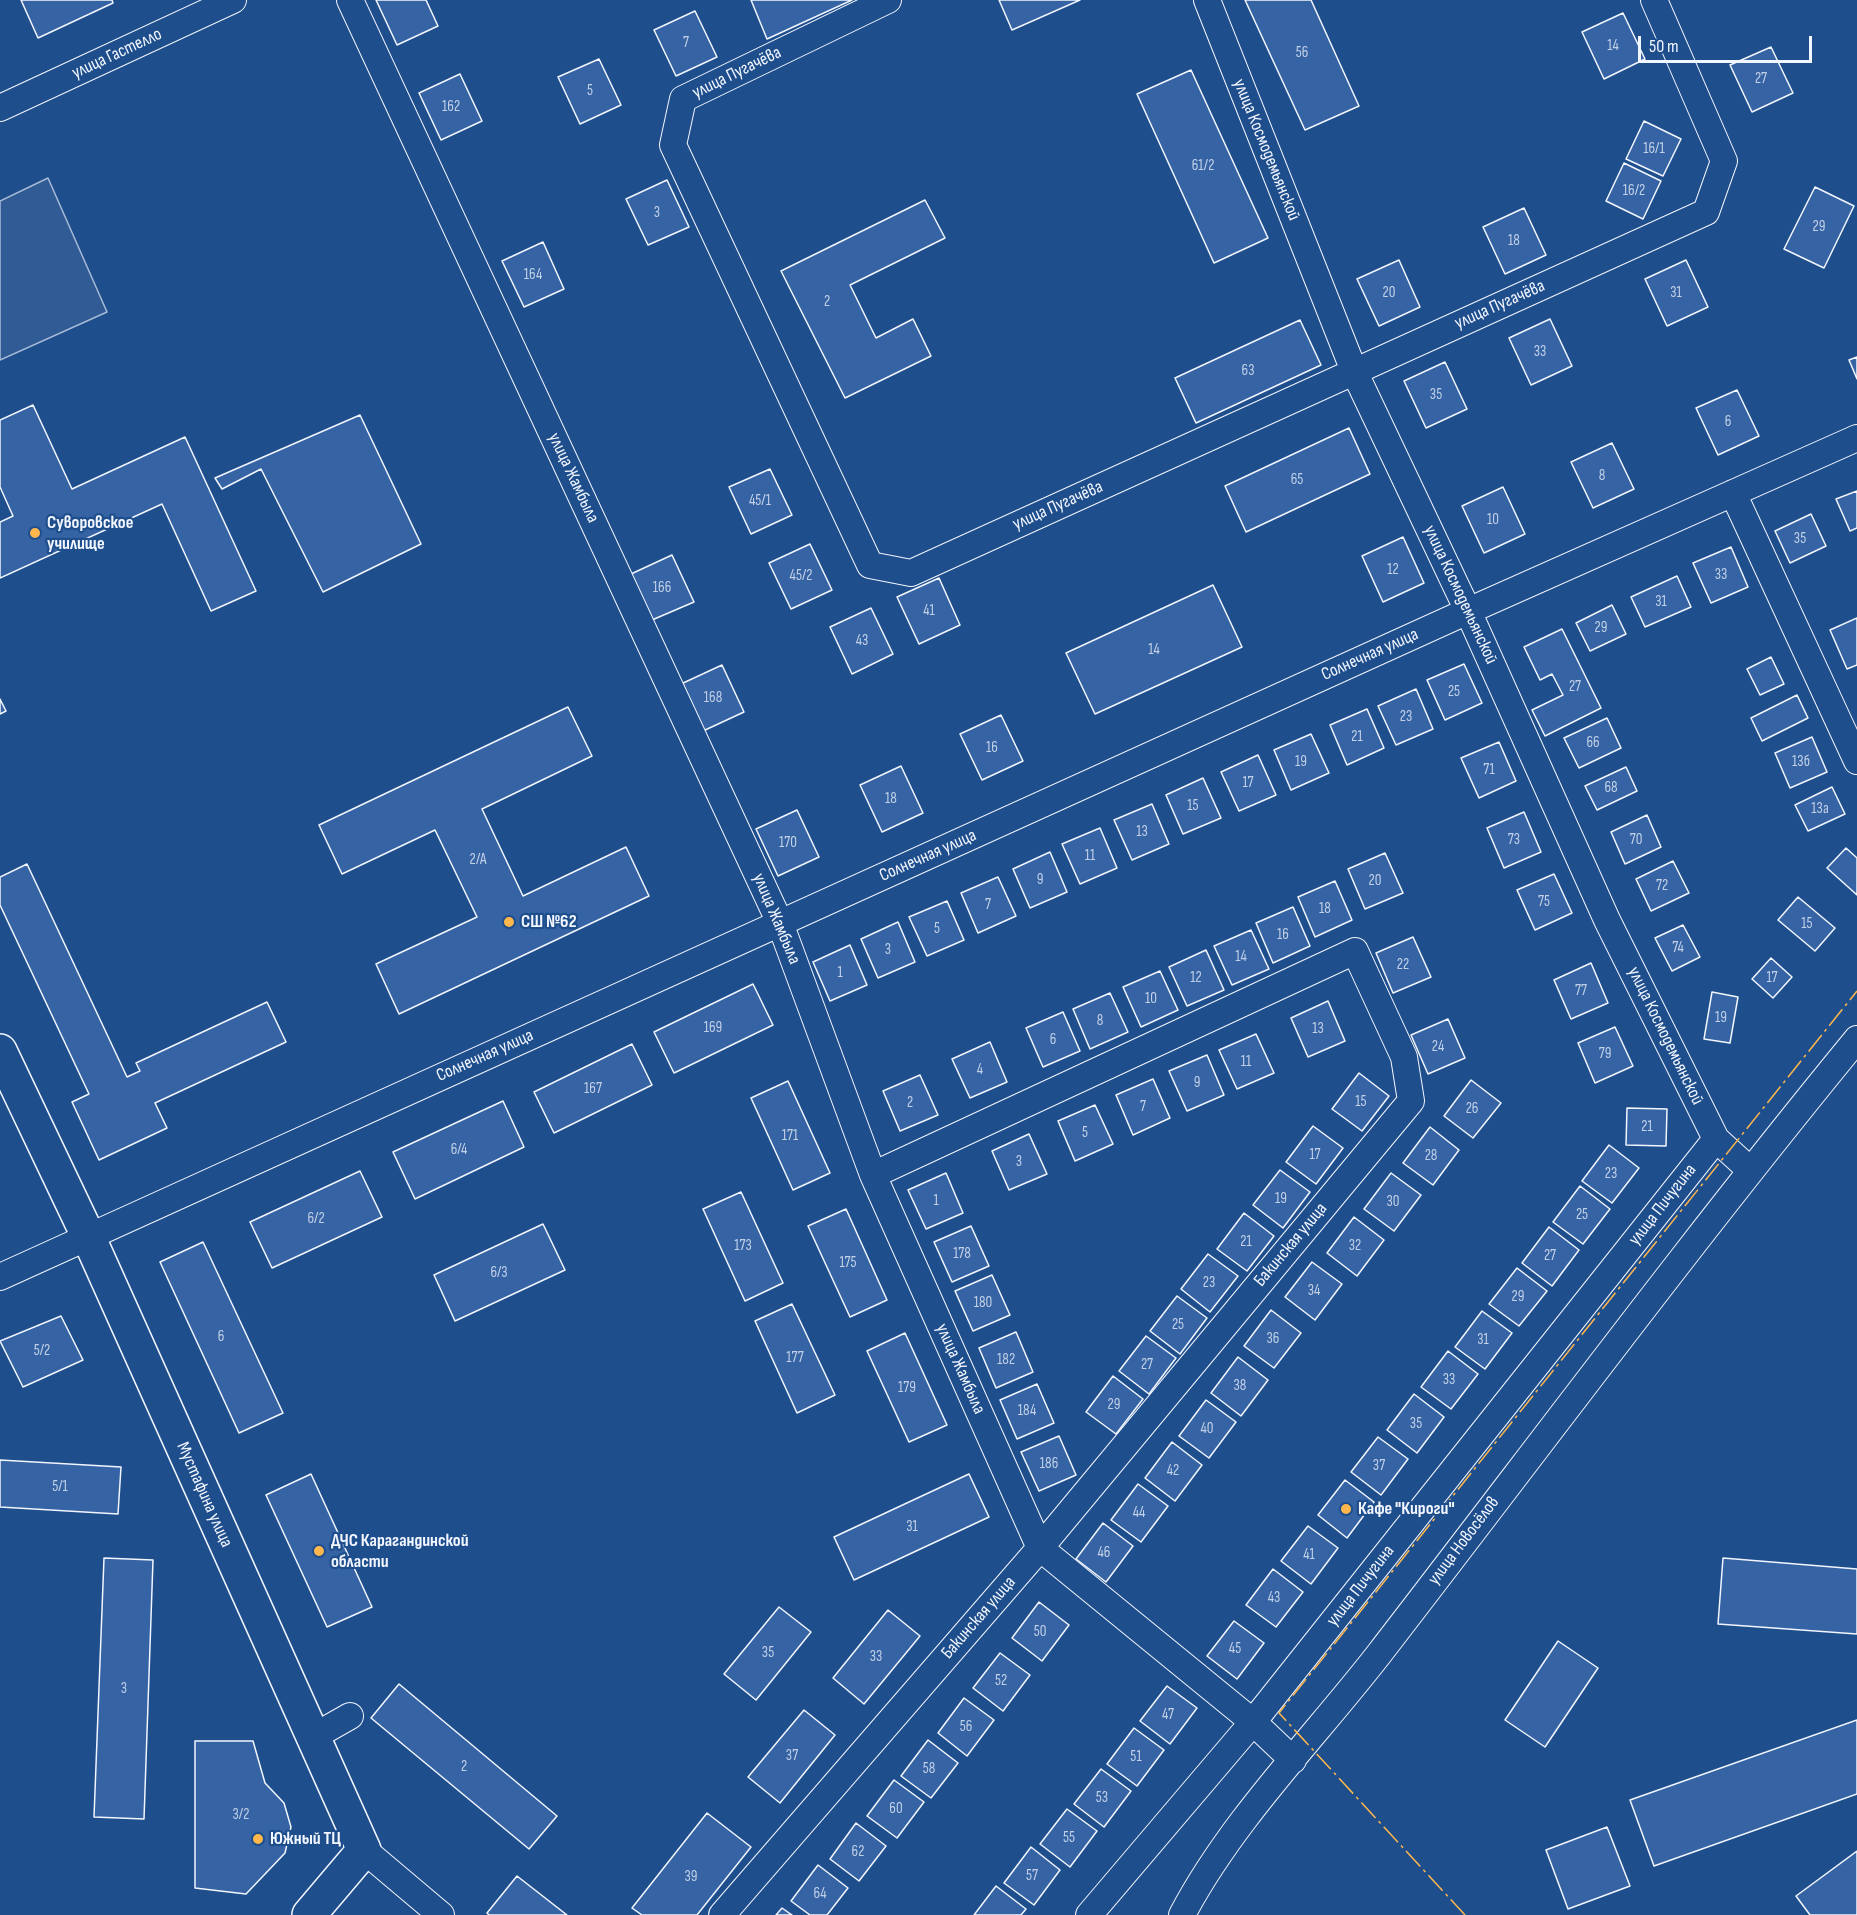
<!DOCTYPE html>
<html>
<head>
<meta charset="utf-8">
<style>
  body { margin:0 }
  #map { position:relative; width:1857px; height:1915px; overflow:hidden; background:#1f4e8c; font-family:"Sofia Sans Condensed",sans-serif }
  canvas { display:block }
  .scale { position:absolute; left:1638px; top:36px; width:174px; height:27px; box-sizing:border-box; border:3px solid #f2f6ff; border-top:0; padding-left:8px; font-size:18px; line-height:21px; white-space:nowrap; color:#f2f6ff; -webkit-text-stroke:4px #1f4e8c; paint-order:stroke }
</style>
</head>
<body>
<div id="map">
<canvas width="1857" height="1915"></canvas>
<div class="scale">50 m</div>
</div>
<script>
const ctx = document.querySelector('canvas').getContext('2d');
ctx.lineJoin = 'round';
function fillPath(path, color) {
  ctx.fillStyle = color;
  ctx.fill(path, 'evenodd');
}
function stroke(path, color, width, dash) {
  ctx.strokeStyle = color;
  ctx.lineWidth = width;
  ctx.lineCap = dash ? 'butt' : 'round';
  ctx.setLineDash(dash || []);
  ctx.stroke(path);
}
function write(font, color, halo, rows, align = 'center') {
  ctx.font = font + ' "Sofia Sans Condensed",sans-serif';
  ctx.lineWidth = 4.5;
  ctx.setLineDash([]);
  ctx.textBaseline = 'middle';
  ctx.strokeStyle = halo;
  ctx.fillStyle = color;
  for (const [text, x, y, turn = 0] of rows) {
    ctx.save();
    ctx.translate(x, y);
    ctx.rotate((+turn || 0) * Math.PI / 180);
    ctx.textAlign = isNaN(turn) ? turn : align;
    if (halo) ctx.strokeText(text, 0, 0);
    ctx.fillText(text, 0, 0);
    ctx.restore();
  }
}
const built = new Path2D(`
  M48 178 107 312 0 360V201Z`);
fillPath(built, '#305b95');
stroke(built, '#a8bbd7', 1.5);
const building = new Path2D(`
  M21 0H112L113 3 38 38Z
  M376 0H426L438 26 397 45Z
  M751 0H852L767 39Z
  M999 0H1080L1012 30Z
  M1245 0H1311L1359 106 1305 130Z
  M695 11 717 57 676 76 654 30Z
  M1623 13 1645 59 1604 79 1582 32Z
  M1771 47 1793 93 1752 112 1730 65Z
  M599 59 621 105 580 124 558 77Z
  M1191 70 1268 238 1214 263 1137 94Z
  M460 74 482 121 441 140 419 93Z
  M1644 121 1681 139 1663 176 1626 159Z
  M1624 163 1661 181 1643 219 1606 201Z
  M667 180 689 227 648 245 626 199Z
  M1815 187 1854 206 1824 268 1784 249Z
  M925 200 945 238 850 285 876 338 913 319 931 356 845 398 781 271Z
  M1524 208 1546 255 1505 274 1483 227Z
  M543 242 564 289 524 307 502 261Z
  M1399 260 1420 307 1379 326 1357 279Z
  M1686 260 1708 307 1667 326 1645 279Z
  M1550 319 1572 366 1531 385 1509 338Z
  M1300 320 1321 365 1196 423 1175 378Z
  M1857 357V379L1849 360Z
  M1445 362 1467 409 1426 428 1404 381Z
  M1737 390 1759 436 1718 455 1696 408Z
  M33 405 72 489 185 437 256 591 211 611 162 504 0 578V522L13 516 0 487V420Z
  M360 415 421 544 323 592 261 469 222 489 215 478Z
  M1349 428 1370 474 1246 532 1225 486Z
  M1612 443 1634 489 1593 508 1571 462Z
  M770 469 792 515 751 534 729 487Z
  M1503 487 1525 534 1484 553 1462 506Z
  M1857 491V528L1850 531 1836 499Z
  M1811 514 1826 546 1790 563 1775 531Z
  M1403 537 1424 583 1383 602 1362 556Z
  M810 544 832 590 791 609 769 563Z
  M1731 547 1748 587 1711 603 1693 563Z
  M672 555 694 602 652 620 631 574Z
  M1677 576 1691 607 1645 627 1631 597Z
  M939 578 960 625 919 644 897 597Z
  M1213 585 1242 647 1095 714 1066 653Z
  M1612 605 1626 634 1590 651 1576 623Z
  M871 608 893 654 852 674 830 627Z
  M1857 618V665L1847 669 1830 630Z
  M1562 629 1601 708 1545 736 1532 710 1563 695 1552 674 1540 680 1524 647Z
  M1771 657 1784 684 1760 695 1747 669Z
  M1464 664 1482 703 1445 720 1427 680Z
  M722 665 744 712 703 731 681 684Z
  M1416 689 1433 729 1396 745 1378 706Z
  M1797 695 1808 718 1762 741 1751 718Z
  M0 699 6 711 0 714Z
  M568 707 592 756 482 809 523 896 626 847 649 896 399 1014 376 964 477 917 435 830 342 874 319 825Z
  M1367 709 1384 748 1347 765 1330 725Z
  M1001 715 1023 761 982 780 960 734Z
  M1607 718 1621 748 1579 768 1564 738Z
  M1311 734 1329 773 1291 790 1274 750Z
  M1812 737 1827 772 1790 788 1775 753Z
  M1499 742 1516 781 1479 798 1461 758Z
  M1258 755 1276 795 1239 811 1221 772Z
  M901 766 923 813 882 832 860 785Z
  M1626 767 1637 791 1597 810 1585 786Z
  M1203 778 1221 818 1183 834 1166 795Z
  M1832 787 1845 814 1808 831 1795 805Z
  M1152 804 1169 844 1132 860 1114 820Z
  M797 810 819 857 778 876 756 829Z
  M1524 812 1541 852 1504 868 1487 828Z
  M1647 815 1661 847 1625 864 1611 832Z
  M1100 828 1117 868 1080 884 1062 844Z
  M1846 848 1857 858V895L1827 868Z
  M1050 852 1067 892 1030 908 1013 869Z
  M1385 853 1403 893 1365 909 1348 869Z
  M1673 861 1689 893 1651 911 1636 879Z
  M27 864 127 1077 140 1071 136 1063 267 1002 286 1042 155 1103 167 1128 99 1160 72 1102 89 1094 0 905V877Z
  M1554 874 1572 913 1535 930 1517 890Z
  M998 877 1016 916 978 933 961 893Z
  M1335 881 1352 920 1315 937 1298 897Z
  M1798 897 1835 928 1815 951 1778 920Z
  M947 901 964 940 927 956 909 917Z
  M1293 907 1310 946 1273 963 1256 923Z
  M898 922 915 962 878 978 861 939Z
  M1683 925 1700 957 1672 971 1655 938Z
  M1251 930 1269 969 1232 985 1214 946Z
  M1413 937 1431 977 1393 993 1376 953Z
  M850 945 867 985 830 1001 813 962Z
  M1206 950 1224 990 1187 1006 1169 967Z
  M1771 958 1792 977 1773 998 1752 979Z
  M1591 963 1608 1003 1571 1019 1554 980Z
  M1160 971 1178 1010 1141 1027 1123 987Z
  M753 984 773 1025 674 1073 654 1032Z
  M1712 992 1738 997 1730 1043 1704 1039Z
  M1110 993 1128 1032 1090 1049 1073 1009Z
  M1328 1001 1345 1041 1308 1057 1291 1018Z
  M1063 1012 1080 1051 1043 1067 1026 1028Z
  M1448 1019 1465 1058 1428 1074 1411 1035Z
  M1615 1027 1633 1066 1595 1083 1578 1043Z
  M1256 1034 1274 1073 1237 1089 1219 1050Z
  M990 1042 1007 1082 970 1098 952 1059Z
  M632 1044 652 1085 554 1133 534 1092Z
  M1207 1055 1224 1095 1187 1111 1169 1071Z
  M1359 1073 1389 1096 1362 1131 1332 1109Z
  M920 1075 938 1115 900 1131 883 1091Z
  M1153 1079 1170 1118 1133 1135 1116 1095Z
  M1471 1080 1501 1103 1473 1138 1444 1116Z
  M788 1081 830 1173 793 1190 751 1098Z
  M503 1101 524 1147 415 1199 393 1152Z
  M1095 1105 1113 1144 1075 1161 1058 1121Z
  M1627 1108 1667 1109 1666 1146 1626 1145Z
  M1313 1126 1343 1148 1316 1184 1286 1162Z
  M1430 1127 1459 1150 1433 1185 1403 1163Z
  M1029 1134 1047 1174 1009 1190 992 1151Z
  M1609 1145 1639 1168 1612 1203 1582 1181Z
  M1280 1170 1310 1192 1283 1228 1253 1205Z
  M360 1171 382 1217 272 1268 250 1222Z
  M946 1173 963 1213 926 1229 908 1190Z
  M1391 1173 1421 1195 1394 1231 1364 1209Z
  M1580 1186 1610 1209 1583 1244 1553 1222Z
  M741 1192 783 1283 745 1301 703 1209Z
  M846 1209 887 1300 850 1317 808 1226Z
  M1244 1213 1274 1236 1247 1271 1217 1249Z
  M1354 1217 1384 1240 1357 1276 1327 1253Z
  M543 1224 565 1270 455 1321 434 1275Z
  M971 1226 989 1266 952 1282 934 1242Z
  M1549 1227 1579 1250 1552 1286 1522 1263Z
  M203 1242 283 1413 239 1433 160 1262Z
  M1208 1254 1238 1276 1210 1312 1181 1289Z
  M1312 1262 1342 1284 1315 1320 1285 1297Z
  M1517 1268 1547 1291 1519 1326 1489 1304Z
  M992 1275 1010 1315 973 1331 955 1291Z
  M1177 1296 1207 1318 1180 1354 1150 1331Z
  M792 1304 835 1395 797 1413 755 1321Z
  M1271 1310 1301 1333 1274 1368 1244 1346Z
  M1482 1311 1512 1333 1485 1369 1455 1347Z
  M61 1316 83 1360 23 1387 0 1341Z
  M1016 1332 1033 1372 996 1388 979 1348Z
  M905 1333 947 1425 909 1442 867 1351Z
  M1146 1336 1176 1358 1149 1394 1119 1371Z
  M1448 1351 1478 1374 1451 1409 1421 1387Z
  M1238 1357 1268 1380 1241 1416 1211 1393Z
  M1113 1376 1143 1399 1116 1434 1086 1412Z
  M1037 1384 1054 1423 1017 1439 1000 1400Z
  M1414 1394 1444 1417 1417 1453 1387 1430Z
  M1206 1400 1236 1422 1209 1458 1179 1436Z
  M1059 1436 1076 1475 1039 1491 1021 1452Z
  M1378 1437 1408 1459 1381 1495 1351 1472Z
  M1172 1442 1202 1465 1175 1501 1145 1478Z
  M0 1460 121 1467 118 1514 0 1507Z
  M311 1474 372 1607 327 1627 266 1495Z
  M969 1474 989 1517 854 1580 834 1537Z
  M1345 1480 1374 1502 1347 1538 1318 1515Z
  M1138 1484 1168 1506 1141 1542 1111 1520Z
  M1103 1523 1133 1546 1106 1582 1076 1559Z
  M1308 1526 1338 1548 1311 1584 1281 1561Z
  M104 1558 153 1560 144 1819 94 1817Z
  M1723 1558 1857 1569V1634L1718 1624Z
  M1273 1569 1303 1592 1276 1627 1246 1605Z
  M1039 1602 1069 1625 1042 1661 1012 1638Z
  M779 1607 811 1632 756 1700 724 1674Z
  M888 1610 920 1636 864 1704 833 1678Z
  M1234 1621 1264 1643 1237 1679 1207 1656Z
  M1558 1641 1598 1668 1545 1747 1505 1720Z
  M1000 1653 1030 1675 1003 1711 973 1688Z
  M399 1684 557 1816 529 1849 371 1718Z
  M1167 1686 1197 1708 1170 1744 1140 1721Z
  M964 1698 994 1720 967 1756 938 1733Z
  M804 1710 835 1735 780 1803 748 1777Z
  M1857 1720V1794L1654 1866 1630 1800Z
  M1134 1728 1164 1750 1137 1786 1107 1764Z
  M928 1740 958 1763 931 1798 901 1776Z
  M195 1741H253L265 1783 284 1803 291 1827 285 1853 246 1894 195 1888Z
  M1101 1769 1131 1791 1104 1827 1074 1804Z
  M894 1780 924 1802 897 1838 867 1816Z
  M1067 1809 1097 1831 1070 1867 1040 1844Z
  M707 1813 751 1847 697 1915H642L632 1908Z
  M856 1823 886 1846 859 1881 830 1859Z
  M1607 1827 1630 1886 1568 1909 1546 1850Z
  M1031 1847 1060 1870 1034 1905 1004 1883Z
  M1857 1851V1915H1810L1796 1896Z
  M818 1865 848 1888 827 1915H810L791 1901Z
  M517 1876 567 1915H489L487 1913Z
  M996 1886 1026 1909 1021 1915H974Z
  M782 1908 792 1915H776Z`);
fillPath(building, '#3563a3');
stroke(building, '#f2f6ff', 1.5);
const minor = new Path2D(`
  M350 0 780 923 873 1175 1040 1548 1253 1722 1293 1760
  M888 0 683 99 673 145 870 565 911 573 1706 212 1724 161 1654 0
  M1207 0 1354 371 1468 611 1607 920 1716 1139 1750 1170
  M0 108 233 0
  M1733 493 1857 761
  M0 1277 1468 611 1857 438
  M313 1737 350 1716
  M364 1850 441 1915
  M722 1915 1040 1548 1411 1101 1404 1057 1355 951 873 1175
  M1089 1915 1253 1722 1716 1139
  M1182 1915C1232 1820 1313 1739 1379 1654 1538 1448 1692 1240 1857 1039`);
const major = new Path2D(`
  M0 1051 88 1236 364 1850 309 1915`);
stroke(minor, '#f2f6ff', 28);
stroke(major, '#f2f6ff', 36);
stroke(minor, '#1f4e8c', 26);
stroke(major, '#1f4e8c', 33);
stroke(new Path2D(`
  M1465 1915 1279 1713 1857 991`), '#ffb74d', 1.5, [21, 4.5, 3, 4.5]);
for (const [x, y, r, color] of [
  [35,533,6,"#ffb74d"],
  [509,922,6,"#ffb74d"],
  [1346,1509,6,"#ffb74d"],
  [319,1551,6,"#ffb74d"],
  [258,1839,6,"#ffb74d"]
]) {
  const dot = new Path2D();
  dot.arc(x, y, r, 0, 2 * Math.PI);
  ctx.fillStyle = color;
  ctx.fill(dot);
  stroke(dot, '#1f4e8c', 2);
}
write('15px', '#c3d1e8', null, [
  ["7",686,43],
  ["14",1613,46],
  ["56",1302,53],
  ["27",1761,79],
  ["5",590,91],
  ["162",451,107],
  ["16/1",1654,149],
  ["61/2",1203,166],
  ["16/2",1634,191],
  ["3",657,213],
  ["29",1819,227],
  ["18",1514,241],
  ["164",533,275],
  ["20",1389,293],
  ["31",1676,293],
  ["2",827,302],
  ["33",1540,352],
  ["63",1248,371],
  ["35",1436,395],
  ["6",1728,422],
  ["8",1602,476],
  ["65",1297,480],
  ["45/1",760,501],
  ["10",1493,520],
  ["35",1800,539],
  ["12",1393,570],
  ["33",1721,575],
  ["45/2",801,576],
  ["166",662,588],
  ["31",1661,602],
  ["41",929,611],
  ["29",1601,628],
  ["43",862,641],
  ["14",1154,650],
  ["27",1575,687],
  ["25",1454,692],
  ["168",713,698],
  ["23",1406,717],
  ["21",1357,737],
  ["66",1593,743],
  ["16",992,748],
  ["19",1301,762],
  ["13б",1801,762],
  ["71",1489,770],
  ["17",1248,783],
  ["68",1611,788],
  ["18",891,799],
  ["15",1193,806],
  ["13а",1820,809],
  ["13",1142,832],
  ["73",1514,840],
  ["70",1636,840],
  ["170",788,843],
  ["11",1090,856],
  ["2/А",478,860],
  ["9",1040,880],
  ["20",1375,881],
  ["72",1662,886],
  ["75",1544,902],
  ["7",988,905],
  ["18",1325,909],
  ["15",1807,924],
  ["5",937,929],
  ["16",1283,935],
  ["74",1678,948],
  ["3",888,950],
  ["14",1241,957],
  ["22",1403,965],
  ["1",840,973],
  ["12",1196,978],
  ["17",1772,978],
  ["77",1581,991],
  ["10",1151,999],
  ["19",1721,1018],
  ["8",1100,1021],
  ["169",713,1028],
  ["13",1318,1029],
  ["6",1053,1040],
  ["24",1438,1047],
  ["79",1605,1054],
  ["11",1246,1062],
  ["4",980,1070],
  ["9",1197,1083],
  ["167",593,1089],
  ["15",1361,1102],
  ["2",910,1103],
  ["7",1143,1107],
  ["26",1472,1109],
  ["21",1647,1127],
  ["5",1085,1133],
  ["171",790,1136],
  ["6/4",459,1150],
  ["17",1315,1155],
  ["28",1431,1156],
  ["3",1019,1162],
  ["23",1611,1174],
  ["19",1281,1199],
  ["1",936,1201],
  ["30",1393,1202],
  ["25",1582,1215],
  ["6/2",316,1219],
  ["21",1246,1242],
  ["173",743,1246],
  ["32",1355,1246],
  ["178",962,1254],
  ["27",1550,1256],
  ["175",848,1263],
  ["6/3",499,1273],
  ["23",1209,1283],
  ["34",1314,1291],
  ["29",1518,1297],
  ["180",983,1303],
  ["25",1178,1325],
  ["6",221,1337],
  ["36",1273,1339],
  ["31",1483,1340],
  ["5/2",42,1351],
  ["177",795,1358],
  ["182",1006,1360],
  ["27",1147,1365],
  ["33",1449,1380],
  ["38",1240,1386],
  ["179",907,1388],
  ["29",1114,1405],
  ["184",1027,1411],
  ["35",1416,1424],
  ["40",1207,1429],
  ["186",1049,1464],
  ["37",1379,1466],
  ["42",1173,1471],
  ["5/1",60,1487],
  ["44",1139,1513],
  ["31",912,1527],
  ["46",1104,1553],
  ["41",1309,1555],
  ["43",1274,1598],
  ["50",1040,1632],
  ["45",1235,1649],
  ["35",768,1653],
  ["33",876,1657],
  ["52",1001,1681],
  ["3",124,1689],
  ["47",1168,1715],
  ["56",966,1727],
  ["37",792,1756],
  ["51",1136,1757],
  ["2",464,1767],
  ["58",929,1769],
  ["53",1102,1798],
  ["60",896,1809],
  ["3/2",241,1815],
  ["55",1069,1838],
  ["62",858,1852],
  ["57",1032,1876],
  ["39",691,1877],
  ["64",820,1894]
]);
write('18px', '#f2f6ff', '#1f4e8c', [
  ["улица Гастелло",117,54,-25],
  ["улица Пугачёва",737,73,-26],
  ["улица Космодемьянской",1266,150,68],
  ["улица Пугачёва",1500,305,-24],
  ["улица Жамбыла",573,478,65],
  ["улица Пугачёва",1058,506,-24],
  ["улица Космодемьянской",1460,595,65],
  ["Солнечная улица",1370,655,-24],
  ["Солнечная улица",928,856,-24],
  ["улица Жамбыла",776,919,67],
  ["улица Космодемьянской",1665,1036,64],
  ["Солнечная улица",485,1056,-24],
  ["улица Пичугина",1663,1205,-52],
  ["Бакинская улица",1291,1245,-50],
  ["улица Жамбыла",960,1369,66],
  ["Мустафина улица",204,1495,66],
  ["улица Новосёлов",1464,1541,-53],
  ["улица Пичугина",1361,1586,-52],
  ["Бакинская улица",979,1618,-49]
]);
write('bold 18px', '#f2f6ff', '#1f4e8c', [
  ["Суворовское",47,523],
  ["училище",47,544],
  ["СШ №62",521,922],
  ["Кафе \"Кироги\"",1358,1509],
  ["ДЧС Карагандинской",331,1541],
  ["области",331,1562],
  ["Южный ТЦ",270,1839]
], 'left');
</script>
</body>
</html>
